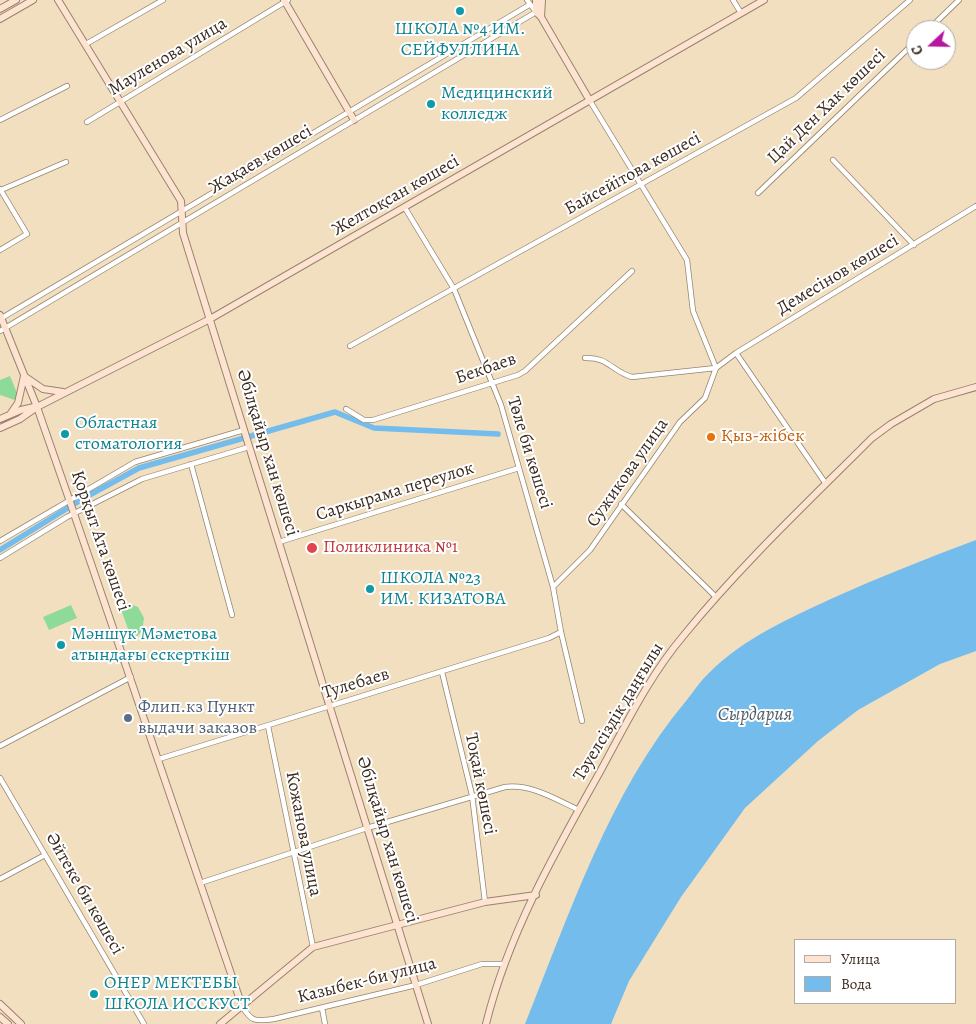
<!DOCTYPE html>
<html>
<head>
<meta charset="utf-8">
<style>
  body { margin:0 }
  #map { position:relative; width:976px; height:1024px; overflow:hidden; background:#f1dfc0; font-family:Alegreya,serif }
  canvas { display:block }
  .legend { position:absolute; left:794px; top:939px; width:162px; height:65px; box-sizing:border-box; background:#fff; border:1px solid #b1aaa5; margin:0; padding:6px 9px; list-style:none; font-size:15px; color:#3b2a1e }
  .legend li { display:flex; align-items:center; gap:10px; height:25px }
  .legend b { width:25px; border:1px solid #b1aaa5 }
  .north { position:absolute; left:906px; top:20px; width:50px; height:50px; box-sizing:border-box; background:#fff; border:1px solid #b1aaa5; border-radius:50%; rotate:249deg; font-size:14px; font-weight:700; line-height:20px; text-align:center; color:#3b2a1e }
  .north::after { content:''; display:block; margin:auto; width:18px; height:22px; background:#b5179e; clip-path:polygon(50% 0,100% 100%,50% 72%,0 100%) }
</style>
</head>
<body>
<div id="map">
<canvas width="976" height="1024"></canvas>
<ul class="legend">
<li><b style="height:6px;background:#fee3d1"></b>Улица</li>
<li><b style="height:14px;background:#74bcec"></b>Вода</li>
</ul>
<div class="north">С</div>
</div>
<script>
const ctx = document.querySelector('canvas').getContext('2d');
ctx.lineJoin = 'round';
function fillPath(path, color) {
  ctx.fillStyle = color;
  ctx.fill(path, 'evenodd');
}
function stroke(path, color, width, dash) {
  ctx.strokeStyle = color;
  ctx.lineWidth = width;
  ctx.lineCap = dash ? 'butt' : 'round';
  ctx.setLineDash(dash || []);
  ctx.stroke(path);
}
function write(font, color, halo, rows, align = 'center') {
  ctx.font = font + ' Alegreya,serif';
  ctx.lineWidth = 4;
  ctx.setLineDash([]);
  ctx.textBaseline = 'middle';
  ctx.strokeStyle = halo;
  ctx.fillStyle = color;
  for (const [text, x, y, turn = 0] of rows) {
    ctx.save();
    ctx.translate(x, y);
    ctx.rotate((+turn || 0) * Math.PI / 180);
    ctx.textAlign = isNaN(turn) ? turn : align;
    if (halo) ctx.strokeText(text, 0, 0);
    ctx.fillText(text, 0, 0);
    ctx.restore();
  }
}
fillPath(new Path2D(`
  M10 376 17 393 15 400 0 395V380Z
  M127 603 138 607 144 618 142 632 132 640 119 604Z
  M71 605 77 618 49 630 43 617Z`), '#8edb99');
fillPath(new Path2D(`
  M976 540V651L940 664 858 710 818 741 745 808 681 897 629 981 611 1024H525C569 915 610 791 686 701 694 691 701 680 710 672 744 638 790 618 833 598 880 577 927 558 976 540Z`), '#74bcec');
stroke(new Path2D(`
  M0 550 84 498 139 468 335 412 374 428 498 434`), '#74bcec', 5.5);
const street = new Path2D(`
  M733 0 741 13
  M928 30 959 0
  M86 44 163 0
  M590 101 687 260 693 311 716 368
  M0 120 67 86
  M87 122 288 0
  M833 160 914 245
  M0 189 27 234 0 250
  M1 190 66 162
  M758 193 916 41
  M405 208 454 289 501 405 553 587 561 632 582 721
  M0 319 529 5
  M0 331 536 12 527 0
  M350 346 796 98 910 0
  M736 353 826 484
  M585 358C609 357 611 371 632 377L716 368
  M716 368 736 353 976 206
  M346 409 364 420H373L518 375 525 371 632 271
  M191 464 232 615
  M621 504 716 597
  M0 541 135 462 244 430
  M279 542 519 468
  M0 558 67 517 142 479 249 447
  M553 587 590 550 680 422 705 398 716 368
  M442 672 472 795 485 902
  M268 726 313 947
  M0 746 131 677
  M159 759 549 638 561 632
  M0 778 144 1024
  M0 879 45 855
  M200 883 367 828 505 787C532 784 555 799 579 810
  M242 1006C252 1023 256 1021 274 1019L416 985 482 964H504
  M322 1008 325 1024`);
const secondary = new Path2D(`
  M58 0 181 201 183 233 428 1024
  M284 0 354 120
  M536 0V12L541 17 590 101
  M0 9 16 0
  M541 17 542 0
  M0 19 33 0
  M0 315 37 407 69 499 242 1006
  M11 413 18 403 24 376 43 389 63 392
  M0 419 21 410 34 407
  M0 428 20 419 37 407 210 319 764 0
  M0 1004 21 1024
  M0 1017 8 1024
  M220 1024 313 947 485 902 536 895
  M486 1024C508 934 556 850 601 770 626 724 650 675 684 635 741 565 808 502 872 438L891 424 934 399 976 387`);
stroke(street, '#96846f', 6);
stroke(secondary, '#96846f', 8);
stroke(street, '#fff', 4.5);
stroke(secondary, '#fee3d1', 6);
for (const [x, y, r, color] of [
  [460,11,5,"#0f9aa8"],
  [431,104,5,"#0f9aa8"],
  [65,434,5,"#0f9aa8"],
  [711,437,5,"#e8710a"],
  [312,548,6,"#e0444e"],
  [370,589,5,"#0f9aa8"],
  [61,645,5,"#0f9aa8"],
  [128,718,5,"#5c6f8a"],
  [94,994,5,"#0f9aa8"]
]) {
  const dot = new Path2D();
  dot.arc(x, y, r, 0, 2 * Math.PI);
  ctx.fillStyle = color;
  ctx.fill(dot);
  stroke(dot, '#fff', 2);
}
write('18px', '#0d838f', '#fff', [
  ["ШКОЛА №4 ИМ.",460,30,"center"],
  ["СЕЙФУЛЛИНА",460,51,"center"],
  ["Медицинский",441,94],
  ["колледж",441,115],
  ["Областная",75,424],
  ["стоматология",75,445],
  ["ШКОЛА №23",380,579],
  ["ИМ. КИЗАТОВА",380,600],
  ["Мәншүк Мәметова",71,635],
  ["атындағы ескерткіш",71,656],
  ["ОНЕР МЕКТЕБЫ",104,984],
  ["ШКОЛА ИССКУСТ",104,1005]
], 'left');
write('18px', '#3b2a1e', '#fff', [
  ["Мауленова улица",168,57,-31],
  ["Цай Ден Хак көшесі",827,107,-44],
  ["Жақаев көшесі",261,160,-31],
  ["Байсейітова көшесі",633,174,-29],
  ["Желтоқсан көшесі",396,196,-30],
  ["Демесінов көшесі",838,275,-31],
  ["Бекбаев",486,369,-19],
  ["Әбілқайыр хан көшесі",267,453,73],
  ["Төле би көшесі",529,453,73],
  ["Сужикова улица",628,473,-55],
  ["Саркырама переулок",395,492,-17],
  ["Қорқыт Ата көшесі",100,541,71],
  ["Тулебаев",356,684,-17],
  ["Тәуелсіздік даңғылы",619,712,-59],
  ["Тоқай көшесі",480,784,79],
  ["Кожанова улица",303,834,79],
  ["Әбілқайыр хан көшесі",387,840,73],
  ["Әйтеке би көшесі",84,894,60],
  ["Казыбек-би улица",367,981,-14]
]);
write('18px', '#c56008', '#fff', [
  ["Қыз-жібек",721,437]
], 'left');
write('18px', '#be3a42', '#fff', [
  ["Поликлиника №1",323,548]
], 'left');
write('18px', '#4e5e75', '#fff', [
  ["Флип.кз Пункт",138,708],
  ["выдачи заказов",138,729]
], 'left');
write('italic 19px', '#4f5d66', '#fff', [
  ["Сырдария",755,715]
]);
</script>
</body>
</html>
